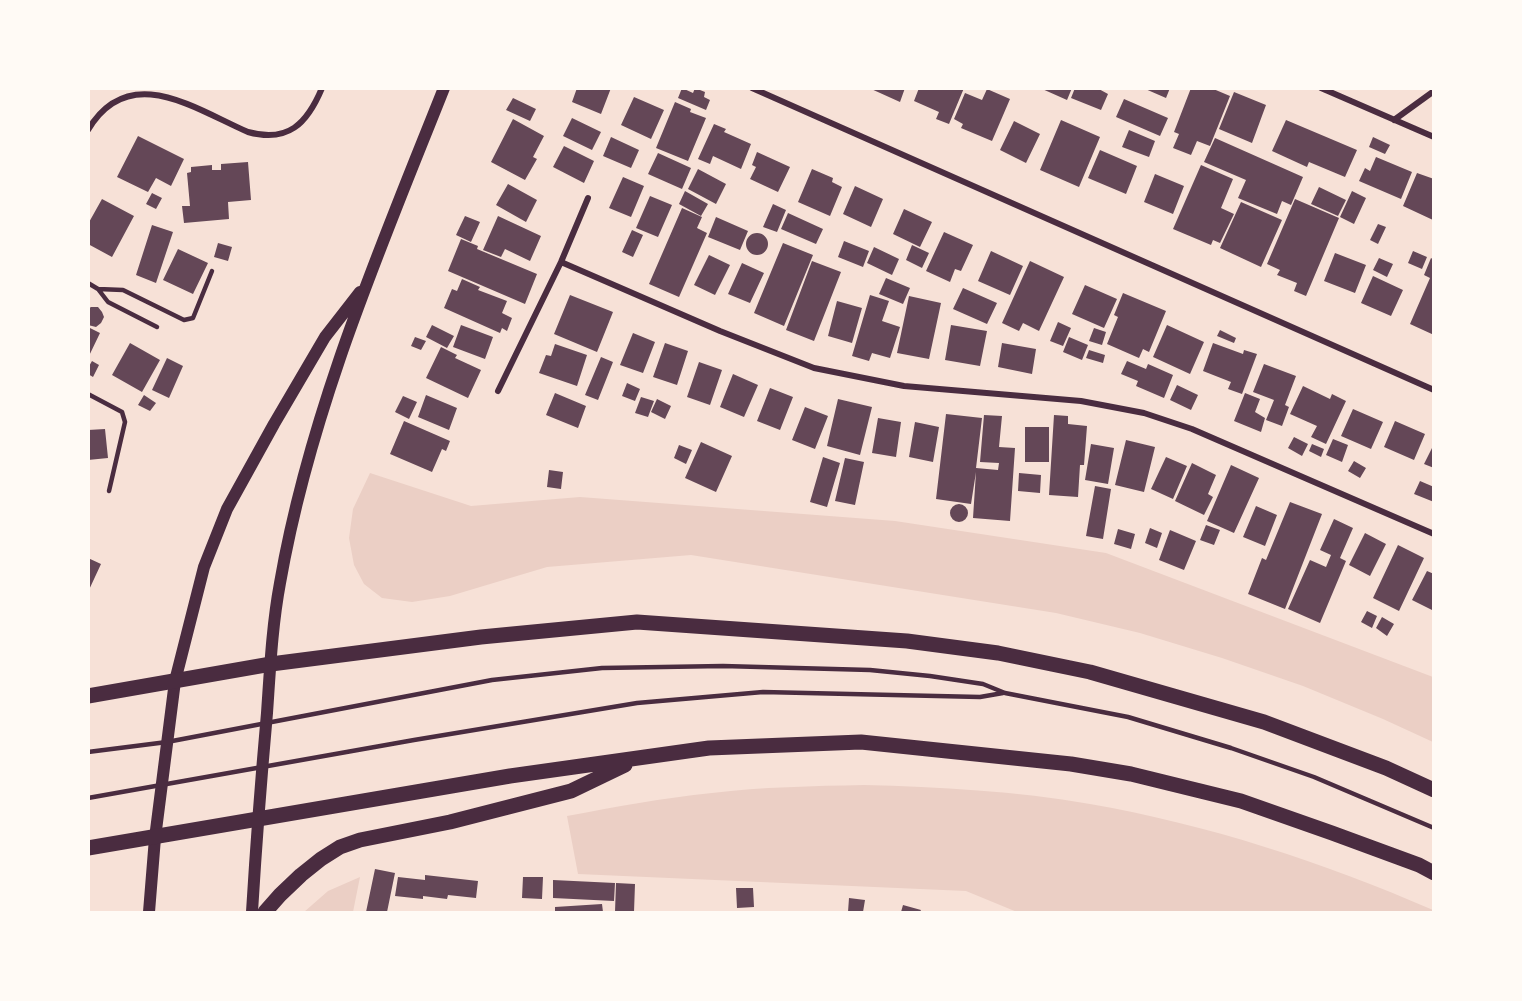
<!DOCTYPE html>
<html>
<head>
<meta charset="utf-8">
<style>
  body { margin:0 }
  #map { position:relative; width:1522px; height:1001px; overflow:hidden; background:#f7e1d7; font-family:"Titillium Web",sans-serif }
  canvas { display:block }
  .frame { position:absolute; inset:0; border:90px solid #fffaf5; pointer-events:none }
</style>
</head>
<body>
<div id="map">
<canvas width="1522" height="1001"></canvas>
<div class="frame"></div>
</div>
<script>
const ctx = document.querySelector('canvas').getContext('2d');
ctx.lineJoin = 'round';
function fillPath(path, color) {
  ctx.fillStyle = color;
  ctx.fill(path, 'evenodd');
}
function stroke(path, color, width, dash) {
  ctx.strokeStyle = color;
  ctx.lineWidth = width;
  ctx.lineCap = dash ? 'butt' : 'round';
  ctx.setLineDash(dash || []);
  ctx.stroke(path);
}
fillPath(new Path2D(`
  M370 473 471 506 580 497 895 521 1106 553 1433 677V742L1383 719 1303 686 1222 658 1140 633 1056 613 691 555 547 567 450 596 412 602 382 598 364 584 354 565 349 538 353 509Z
  M864 785C940 787 1016 791 1090 804 1209 825 1323 862 1433 910V912H1017L966 891 578 874 567 816C615 807 663 798 712 793 762 787 813 786 864 785Z
  M360 877 353 912H304L328 891Z`), '#ebcfc5');
fillPath(new Path2D(`
  M577 88H611L601 114 572 102Z
  M682 88 693 93 695 88 705 92 704 97 710 100 706 110 678 98Z
  M869 88H905L900 102Z
  M919 88H964L949 124 936 119 939 112 914 101Z
  M1040 88H1072L1067 100Z
  M1075 88H1097L1108 94 1101 110 1071 98Z
  M1143 88H1170L1166 98Z
  M1191 88H1211L1230 96 1210 146 1197 141 1191 155 1173 148 1179 134 1174 132Z
  M987 89 1010 99 992 141 961 128 963 124 954 119 965 93 982 100Z
  M1234 92 1266 105 1252 143 1219 129Z
  M634 97 664 110 651 139 621 125Z
  M513 98 536 109 530 121 506 110Z
  M1124 99 1168 118 1160 136 1116 117Z
  M675 102 691 109 690 112 706 118 688 161 656 148Z
  M572 118 601 132 592 150 563 136Z
  M513 119 544 136 533 157 537 159 525 180 491 162Z
  M1061 120 1100 137 1079 187 1040 170Z
  M1286 120 1357 150 1345 177 1309 162 1307 167 1272 151Z
  M1014 121 1040 134 1026 163 1000 150Z
  M714 124 726 129 724 132 751 144 741 169 713 156 710 164 698 159Z
  M1129 130 1155 141 1149 157 1122 147Z
  M138 136 184 159 171 186 156 178 148 192 117 177Z
  M611 137 639 150 631 168 603 156Z
  M1373 137 1390 145 1385 154 1369 147Z
  M1215 138 1303 177 1291 205 1282 201 1277 214 1238 198 1246 180 1204 162Z
  M564 146 594 161 584 183 553 167Z
  M1100 150 1137 166 1126 194 1088 178Z
  M757 152 790 167 778 192 750 179 756 167 752 165Z
  M658 153 691 168 682 189 648 174Z
  M1376 157 1412 172 1401 199 1359 181 1365 168 1370 171Z
  M248 162 251 200 228 202 229 219 184 223 182 206H190L187 173 191 172V167L212 165V170H221V164Z
  M1201 165 1233 179 1221 208 1234 214 1220 243 1213 240 1211 245 1173 229Z
  M698 169 726 184 716 204 688 189Z
  M812 169 833 178 832 182 842 187 830 216 798 202Z
  M1417 173 1434 179 1433 220 1403 206Z
  M1155 174 1184 186 1173 214 1144 202Z
  M623 177 644 186 631 217 609 208Z
  M508 184 537 200 526 222 496 205Z
  M855 186 883 199 871 227 843 214Z
  M1319 187 1346 200 1338 216 1311 204Z
  M685 191 708 204 701 216 679 204Z
  M1352 191 1366 198 1354 224 1340 217Z
  M152 193 162 198 156 209 146 204Z
  M650 196 672 205 658 237 636 228Z
  M102 199 134 216 112 257 88 244V224Z
  M1295 199 1339 218 1306 296 1294 291 1297 283 1277 275 1280 270 1267 264Z
  M1241 202 1282 220 1261 267 1220 248Z
  M773 204 786 210 777 232 763 227Z
  M682 208 702 217 697 228 707 233 679 297 649 284Z
  M904 209 932 222 920 247 893 234Z
  M788 213 823 229 816 244 781 229Z
  M465 216 480 222 471 242 456 235Z
  M498 216 541 236 530 261 505 249 501 257 483 250Z
  M716 217 748 231 740 250 708 237Z
  M1378 224 1386 227 1378 244 1370 240Z
  M152 225 173 232 156 283 136 275Z
  M632 230 643 235 633 257 622 252Z
  M944 232 973 245 961 271 955 269 950 282 926 271Z
  M746 244a11 11 0 1 1 22 0a11 11 0 1 1-22 0Z
  M461 239 478 246 477 249 537 274 525 304 448 271Z
  M844 241 869 251 863 267 838 257Z
  M218 243 232 247 228 261 214 257Z
  M783 243 813 255 784 326 754 313Z
  M912 245 929 253 922 268 906 260Z
  M874 247 899 259 892 275 867 263Z
  M178 249 208 263 193 294 163 280Z
  M991 251 1023 266 1010 295 978 281Z
  M1413 251 1427 257 1422 269 1408 263Z
  M1335 253 1366 265 1355 293 1324 281Z
  M709 255 730 265 715 295 694 285Z
  M1379 258 1393 264 1387 277 1373 270Z
  M1431 258 1434 260V335L1410 324 1430 278 1424 275Z
  M812 261 841 272 814 341 786 330Z
  M1030 261 1064 277 1039 331 1023 323 1019 331 1002 323Z
  M742 263 764 273 750 303 728 294Z
  M1373 276 1403 290 1391 316 1361 303Z
  M886 278 910 288 903 304 879 294Z
  M462 279 480 287 478 290 507 301 502 313 512 318 507 331 502 328 500 333 444 308 452 289 457 291Z
  M1085 285 1117 299 1104 328 1072 314Z
  M963 288 997 303 987 324 953 309Z
  M1123 293 1166 311 1149 352 1143 349 1139 358 1107 344 1118 317 1114 315Z
  M570 295 613 312 597 352 554 334Z
  M870 295 889 301 882 321 900 327 890 358 872 353 869 361 852 356Z
  M909 296 941 303 929 359 897 353Z
  M837 301 862 308 852 343 828 336Z
  M91 307H98L102 312 104 317 101 323 96 327 88 325V309Z
  M1058 322 1071 328 1063 346 1050 341Z
  M432 325 454 336 447 348 426 337Z
  M461 325 493 337 485 359 453 347Z
  M951 325 987 331 980 366 945 360Z
  M1167 325 1204 342 1190 374 1153 357Z
  M88 327 100 333 88 358Z
  M1094 328 1106 332 1102 345 1089 341Z
  M1220 330 1236 338 1234 343 1217 336Z
  M633 333 655 342 643 373 620 365Z
  M415 337 426 341 421 350 411 346Z
  M1069 337 1088 345 1082 360 1063 352Z
  M130 343 160 360 142 392 112 375Z
  M665 343 688 351 677 385 653 377Z
  M1002 343 1036 349 1032 374 998 367Z
  M1213 343 1243 354 1244 350 1257 354 1242 394 1228 389 1231 382 1203 371Z
  M555 344 587 355 577 386 539 373 546 355 551 356Z
  M441 347 457 355 455 358 481 370 468 398 426 378Z
  M1089 350 1105 355 1103 363 1086 358Z
  M601 357 613 362 598 400 585 395Z
  M167 358 183 366 169 398 152 390Z
  M92 361 99 365 93 377 88 374V368Z
  M1127 361 1146 369 1148 364 1173 375 1164 398 1136 386 1138 381 1121 374Z
  M699 362 722 370 710 405 687 397Z
  M1264 364 1296 376 1285 405 1289 407 1282 426 1266 420 1274 400 1253 392Z
  M733 374 758 385 744 417 720 407Z
  M627 383 640 389 635 401 622 396Z
  M1177 385 1198 395 1191 410 1170 400Z
  M1303 386 1330 399 1332 394 1346 401 1326 444 1311 437 1317 426 1290 414Z
  M770 388 793 397 780 430 757 421Z
  M555 393 586 406 578 428 546 415Z
  M1245 393 1260 399 1255 412 1265 418 1261 432 1234 421Z
  M144 395 156 403 150 411 138 405Z
  M426 395 457 408 449 430 418 417Z
  M403 396 417 402 409 419 395 412Z
  M641 397 654 401 648 417 635 413Z
  M657 399 671 406 665 419 651 412Z
  M838 399 872 407 860 455 827 446Z
  M805 407 828 416 815 449 792 440Z
  M1353 409 1383 422 1371 449 1341 436Z
  M946 414 982 418 976 468 998 470 999 463 980 462 984 415 1002 416 999 447 1015 448 1010 521 973 518 976 472 971 504 936 499Z
  M1054 415 1068 416V424L1087 426 1084 465H1080L1078 497 1049 495Z
  M878 418 901 422 896 457 872 453Z
  M404 421 450 441 446 451 442 449 432 472 390 454Z
  M1395 421 1425 434 1414 460 1384 447Z
  M915 422 939 427 933 462 909 457Z
  M1025 427H1049V462H1025Z
  M105 429 108 458 88 460V430Z
  M1294 437 1308 444 1302 456 1288 448Z
  M1333 439 1348 445 1342 462 1326 455Z
  M1126 440 1155 447 1144 492 1115 485Z
  M701 442 732 456 716 492 685 478Z
  M1091 444 1114 448 1108 484 1085 480Z
  M1312 444 1324 449 1321 457 1309 451Z
  M1434 444V468L1424 464Z
  M679 445 692 450 686 464 674 458Z
  M823 457 840 463 827 507 810 502Z
  M1166 457 1187 466 1173 499 1151 489Z
  M845 458 864 462 855 505 835 501Z
  M1354 461 1366 468 1360 478 1348 471Z
  M1192 463 1216 475 1208 494 1213 497 1204 515 1175 501Z
  M1231 465 1259 478 1234 533 1207 521Z
  M549 470 563 472 561 489 547 487Z
  M1019 473 1041 475 1040 493 1018 491Z
  M1420 481 1434 487V502L1414 494Z
  M1095 486 1111 489 1103 539 1086 536Z
  M1290 502 1322 514 1285 609 1248 594 1262 558 1266 560Z
  M950 513a9 9 0 1 1 18 0a9 9 0 1 1-18 0Z
  M1256 506 1277 515 1265 546 1243 537Z
  M1334 519 1353 528 1340 558 1346 561 1320 623 1288 609 1310 560 1326 567 1331 555 1320 550Z
  M1206 525 1220 530 1214 545 1200 540Z
  M1150 528 1162 533 1157 548 1145 543Z
  M1118 529 1135 534 1131 549 1114 544Z
  M1170 530 1196 541 1184 570 1159 560Z
  M1365 533 1386 544 1370 576 1349 565Z
  M1398 545 1424 558 1399 611 1373 598Z
  M88 558 101 564 88 592Z
  M1427 571 1434 574V611L1412 600Z
  M1367 611 1377 616 1372 628 1361 622Z
  M1382 617 1394 624 1387 636 1376 628Z
  M375 869 395 873 387 912H366Z
  M425 875 478 881 476 898 448 895 447 899 423 896V899L395 896 398 877 425 880Z
  M523 877H543L542 899 522 898Z
  M553 880 615 883 614 901 553 898Z
  M616 883 635 884 634 912H615Z
  M736 888H753L754 907 737 908Z
  M849 898 865 900 863 912H848Z
  M602 904 603 912H555V907Z
  M903 905 921 910 920 912H901Z`), '#644757');
stroke(new Path2D(`
  M88 283 98 289 108 302 157 327
  M98 289 123 290 184 320 193 318 212 271
  M88 394 122 412 125 422 109 491
  M88 752 167 742 492 680 602 668 723 666 870 670 930 676 983 684 1005 693 1128 717 1231 748 1314 777 1434 828
  M88 798 414 740 637 703 763 692 980 697 1003 693`), '#4a2c40', 4.5);
stroke(new Path2D(`
  M752 88 1434 390
  M1321 88 1434 137
  M1394 120 1434 91
  M88 130C129 61 195 109 248 132 288 143 307 124 322 88
  M561 262 720 331 814 368 904 386 1081 401 1144 413 1192 429 1434 534
  M498 391 561 262 588 198`), '#4a2c40', 6);
stroke(new Path2D(`
  M149 912 155 838 175 681 204 567 227 509 274 424 325 337 360 292
  M252 912C256 846 261 780 267 713 270 670 272 626 280 583 310 411 380 249 444 88`), '#4a2c40', 12);
stroke(new Path2D(`
  M88 696 271 664 481 637 637 622 907 641 998 653 1090 672 1264 722 1386 768 1434 790
  M88 848 510 776 709 748 861 742 1071 764 1131 774 1241 801 1332 833 1419 865 1434 873
  M265 912 280 895 301 875 321 859 340 847 360 840 450 822 571 791 625 765`), '#4a2c40', 15);
</script>
</body>
</html>
